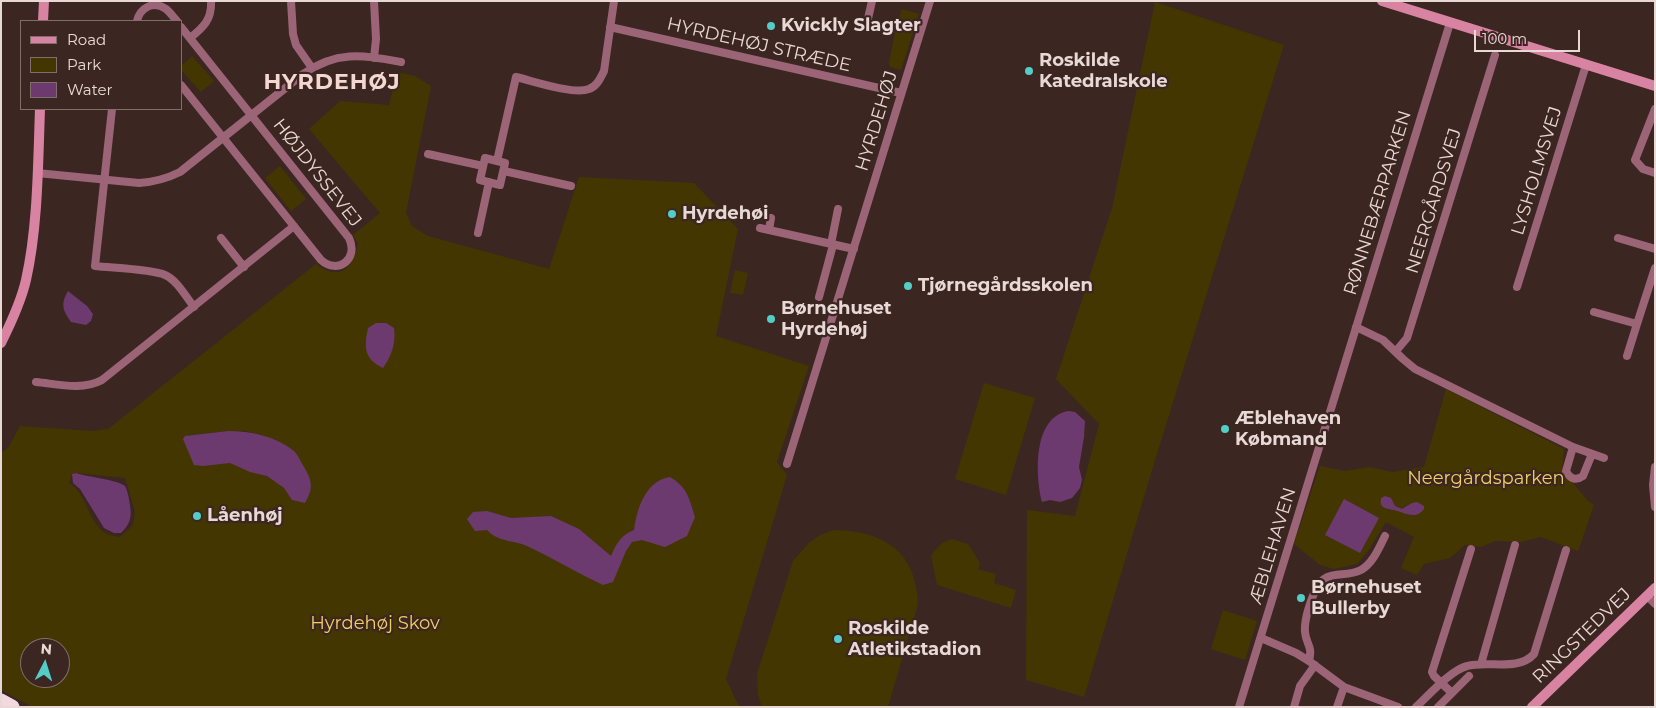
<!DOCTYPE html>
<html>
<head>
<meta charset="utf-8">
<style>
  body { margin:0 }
  #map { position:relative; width:1656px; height:708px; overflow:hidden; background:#3c2622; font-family:Montserrat,sans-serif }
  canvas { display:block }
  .frame { position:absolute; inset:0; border:2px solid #e8d9d6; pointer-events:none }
  .legend { position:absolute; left:20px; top:20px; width:162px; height:90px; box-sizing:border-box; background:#3c2622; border:1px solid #816e6a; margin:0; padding:6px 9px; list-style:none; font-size:15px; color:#e8d9d6 }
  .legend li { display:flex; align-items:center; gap:10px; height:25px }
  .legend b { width:25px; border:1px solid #816e6a }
  .north { position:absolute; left:20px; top:638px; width:50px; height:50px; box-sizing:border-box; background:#3c2622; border:1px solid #816e6a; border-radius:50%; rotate:5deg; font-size:14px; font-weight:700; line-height:20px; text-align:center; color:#e8d9d6 }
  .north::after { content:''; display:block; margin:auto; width:18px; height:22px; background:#54cdc6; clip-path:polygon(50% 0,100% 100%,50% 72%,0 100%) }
  .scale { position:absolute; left:1474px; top:30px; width:106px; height:22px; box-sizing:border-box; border:2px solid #e8d9d6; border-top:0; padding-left:6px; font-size:15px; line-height:18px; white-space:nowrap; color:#e8d9d6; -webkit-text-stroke:4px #3c2622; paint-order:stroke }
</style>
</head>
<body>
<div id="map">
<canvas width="1656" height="708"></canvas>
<div class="frame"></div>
<ul class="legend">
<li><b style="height:6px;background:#d983a2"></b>Road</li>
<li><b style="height:14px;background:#443600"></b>Park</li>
<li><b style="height:14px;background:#6c3a6f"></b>Water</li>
</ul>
<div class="north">N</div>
<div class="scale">100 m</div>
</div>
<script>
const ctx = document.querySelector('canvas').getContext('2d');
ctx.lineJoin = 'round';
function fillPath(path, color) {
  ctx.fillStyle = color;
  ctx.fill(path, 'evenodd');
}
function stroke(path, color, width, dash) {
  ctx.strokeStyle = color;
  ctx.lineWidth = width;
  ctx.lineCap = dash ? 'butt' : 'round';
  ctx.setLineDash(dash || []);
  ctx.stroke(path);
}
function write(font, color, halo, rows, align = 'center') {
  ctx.font = font + ' Montserrat,sans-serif';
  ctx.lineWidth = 4.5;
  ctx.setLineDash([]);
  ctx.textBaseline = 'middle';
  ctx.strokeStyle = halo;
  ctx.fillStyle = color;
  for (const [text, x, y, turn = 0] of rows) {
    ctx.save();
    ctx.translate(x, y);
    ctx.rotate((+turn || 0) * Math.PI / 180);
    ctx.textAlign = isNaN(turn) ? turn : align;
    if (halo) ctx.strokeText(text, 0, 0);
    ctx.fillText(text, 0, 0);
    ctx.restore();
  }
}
fillPath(new Path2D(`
  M1155 2 1284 45 1156 457 1084 697 1026 680 1027 510 1075 516 1099 424 1056 379 1112 208Z
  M902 9 919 14 901 70 890 67 889 63 896 27Z
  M192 56 214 81 201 92 181 70V66Z
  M397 72 415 76 431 86 406 213 412 226 428 236 549 269 579 177 694 183 738 229 716 336 809 366 777 462 787 475 726 679 739 707H32L1 690V453L8 448 20 426 92 431 108 429 316 264C339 282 354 268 358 244L353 235 380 213 309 129 340 101 389 105ZM228 431H245L262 435 292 500 284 488 267 476 240 467 185 436ZM76 473 125 478 135 512 133 525 120 537C116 536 109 536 105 533 88 521 86 492 69 483L72 474ZM30 648H60V678H30Z
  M280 166 306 199 291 211 265 178Z
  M735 270 748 273 743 295 730 293Z
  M984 383 1035 398 1006 495 955 479Z
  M1446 389 1564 449 1562 470 1588 501 1594 505 1578 551 1541 537 1521 542 1495 541 1481 547 1465 545 1450 558 1424 564 1417 575 1401 568 1414 537 1386 522 1368 551 1357 564 1334 569 1320 565 1294 544 1320 466 1345 471 1370 467 1392 472 1424 467Z
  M834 530C884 531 916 551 918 604L888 707H762L758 695 757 674 793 561 810 542 820 535Z
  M952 539 968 544 980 563 978 569 996 574 994 583 1016 590 1011 608 937 585 931 555 942 543Z
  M1223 610 1257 621 1245 660 1211 649Z`), '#443600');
fillPath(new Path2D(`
  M68 291 87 306 93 314 91 321 86 325 71 322C63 310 60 305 68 291Z
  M376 323H386L394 328C396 343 392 355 383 368 364 359 364 347 368 328Z
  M1069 411 1075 412 1085 421 1084 437 1079 467 1082 480 1080 488 1072 498 1060 502 1050 500 1042 502C1035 474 1033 416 1069 411Z
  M228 431C251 431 275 436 294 451 298 455 301 462 304 467 313 482 313 489 305 503L292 500 284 488 267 476 250 472 230 463 203 466 194 465 183 439 185 436Z
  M76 473C87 477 119 480 125 486 128 491 129 499 130 505 132 518 130 524 121 533H114L104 528 80 489 73 483 72 474Z
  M670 477C688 488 689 498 695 517L687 536 665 547 642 540 632 542 626 551 613 582 603 585C577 573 553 558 527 546 513 540 498 542 487 530L475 531 467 519 473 512 487 511 511 518 551 516 579 529 611 556C616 544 621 535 634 530 637 509 645 481 670 477Z
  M1385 496 1391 498 1395 506 1402 509 1412 503 1417 502 1424 506V509C1416 520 1405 513 1394 510 1390 509 1385 509 1382 506 1380 503 1381 501 1381 498Z
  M1344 499 1379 518 1360 553 1325 535Z`), '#6c3a6f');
stroke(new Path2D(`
  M291 1 293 34 296 45 312 68
  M374 1 376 39 374 58
  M137 21C140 8 153 0 166 9 170 12 173 17 177 21
  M867 23 872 1
  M181 27 349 238C359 259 338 275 321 260L181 85
  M610 27 901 93
  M190 38C204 27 212 19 211 1
  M112 109 95 266C112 268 151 269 165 275 177 280 186 297 194 307
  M1655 109 1635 160 1643 169 1655 173
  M428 154 483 166
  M485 158 505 163 500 185 480 180Z
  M497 161 516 77C533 81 574 95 589 89 597 86 600 79 604 71L614 1
  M504 171 571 186
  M37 173 139 183C154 182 166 179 180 172L303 74C337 50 362 55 401 62
  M760 228 854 249
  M769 230 771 218
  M478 233 489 182
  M221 238 244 267
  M1618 238 1655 249
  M831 244 838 209
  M1517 287 1586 65
  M819 297 833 245
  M1594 312 1637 324 1655 268
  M1356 327 1383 340 1403 359 1415 369 1573 447 1604 458
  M1396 351 1407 338 1495 55
  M1627 356 1637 324
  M36 382C57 384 82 391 102 380L294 226
  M1573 447 1566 471C1570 479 1576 481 1583 476L1592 454
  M787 464 930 1
  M1655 467 1653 485 1655 507
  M1647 596 1655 604
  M1261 638 1296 653 1309 661 1344 687 1398 707
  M1309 661C1313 645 1306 645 1305 632 1304 620 1310 602 1315 591 1326 567 1343 579 1361 570 1373 563 1379 548 1385 536
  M1481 664 1515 545
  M1452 693 1434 676 1432 672 1471 549
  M1239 707 1450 23
  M1294 707 1300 686 1315 665
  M1337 707 1344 687
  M1416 707C1429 695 1451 670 1467 666 1488 660 1518 672 1534 654L1566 550
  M1438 707 1469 676`), '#9b6577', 8);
stroke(new Path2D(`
  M1382 1 1655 86
  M43 21 44 1
  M1 343C11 323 21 302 26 280 38 227 38 163 40 109
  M1532 707 1655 588`), '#d983a2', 10);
stroke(new Path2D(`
  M1 701 12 707`), '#f3d8e0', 15);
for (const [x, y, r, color] of [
  [771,26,5,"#54cdc6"],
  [1029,71,5,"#54cdc6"],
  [672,214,5,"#54cdc6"],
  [908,286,5,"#54cdc6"],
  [771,319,5,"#54cdc6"],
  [1225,429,5,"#54cdc6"],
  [197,516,5,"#54cdc6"],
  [1301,598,5,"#54cdc6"],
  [838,639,5,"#54cdc6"]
]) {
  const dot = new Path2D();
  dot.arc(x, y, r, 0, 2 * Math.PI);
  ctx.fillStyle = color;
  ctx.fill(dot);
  stroke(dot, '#3c2622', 2);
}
write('bold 18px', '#e8d9d6', '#3c2622', [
  ["Kvickly Slagter",781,26],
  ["Roskilde",1039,61],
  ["Katedralskole",1039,82],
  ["Hyrdehøi",682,214],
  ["Tjørnegårdsskolen",918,286],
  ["Børnehuset",781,309],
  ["Hyrdehøj",781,330],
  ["Æblehaven",1235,419],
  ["Købmand",1235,440],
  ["Låenhøj",207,516],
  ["Børnehuset",1311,588],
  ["Bullerby",1311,609],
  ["Roskilde",848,629],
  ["Atletikstadion",848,650]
], 'left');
write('18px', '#e8d9d6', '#3c2622', [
  ["HYRDEHØJ STRÆDE",759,45,13],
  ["HYRDEHØJ",877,121,-73],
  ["LYSHOLMSVEJ",1537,171,-73],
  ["HØJDYSSEVEJ",317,173,52],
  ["NEERGÅRDSVEJ",1434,201,-73],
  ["RØNNEBÆRPARKEN",1378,203,-73],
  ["ÆBLEHAVEN",1273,546,-73],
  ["RINGSTEDVEJ",1582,636,-44]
]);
write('18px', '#efd062', '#3c2622', [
  ["Neergårdsparken",1486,479],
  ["Hyrdehøj Skov",375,624]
]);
ctx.letterSpacing = '1px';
write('bold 22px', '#f4d7d1', '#3c2622', [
  ["HYRDEHØJ",332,83]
]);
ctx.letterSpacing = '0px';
</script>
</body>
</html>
